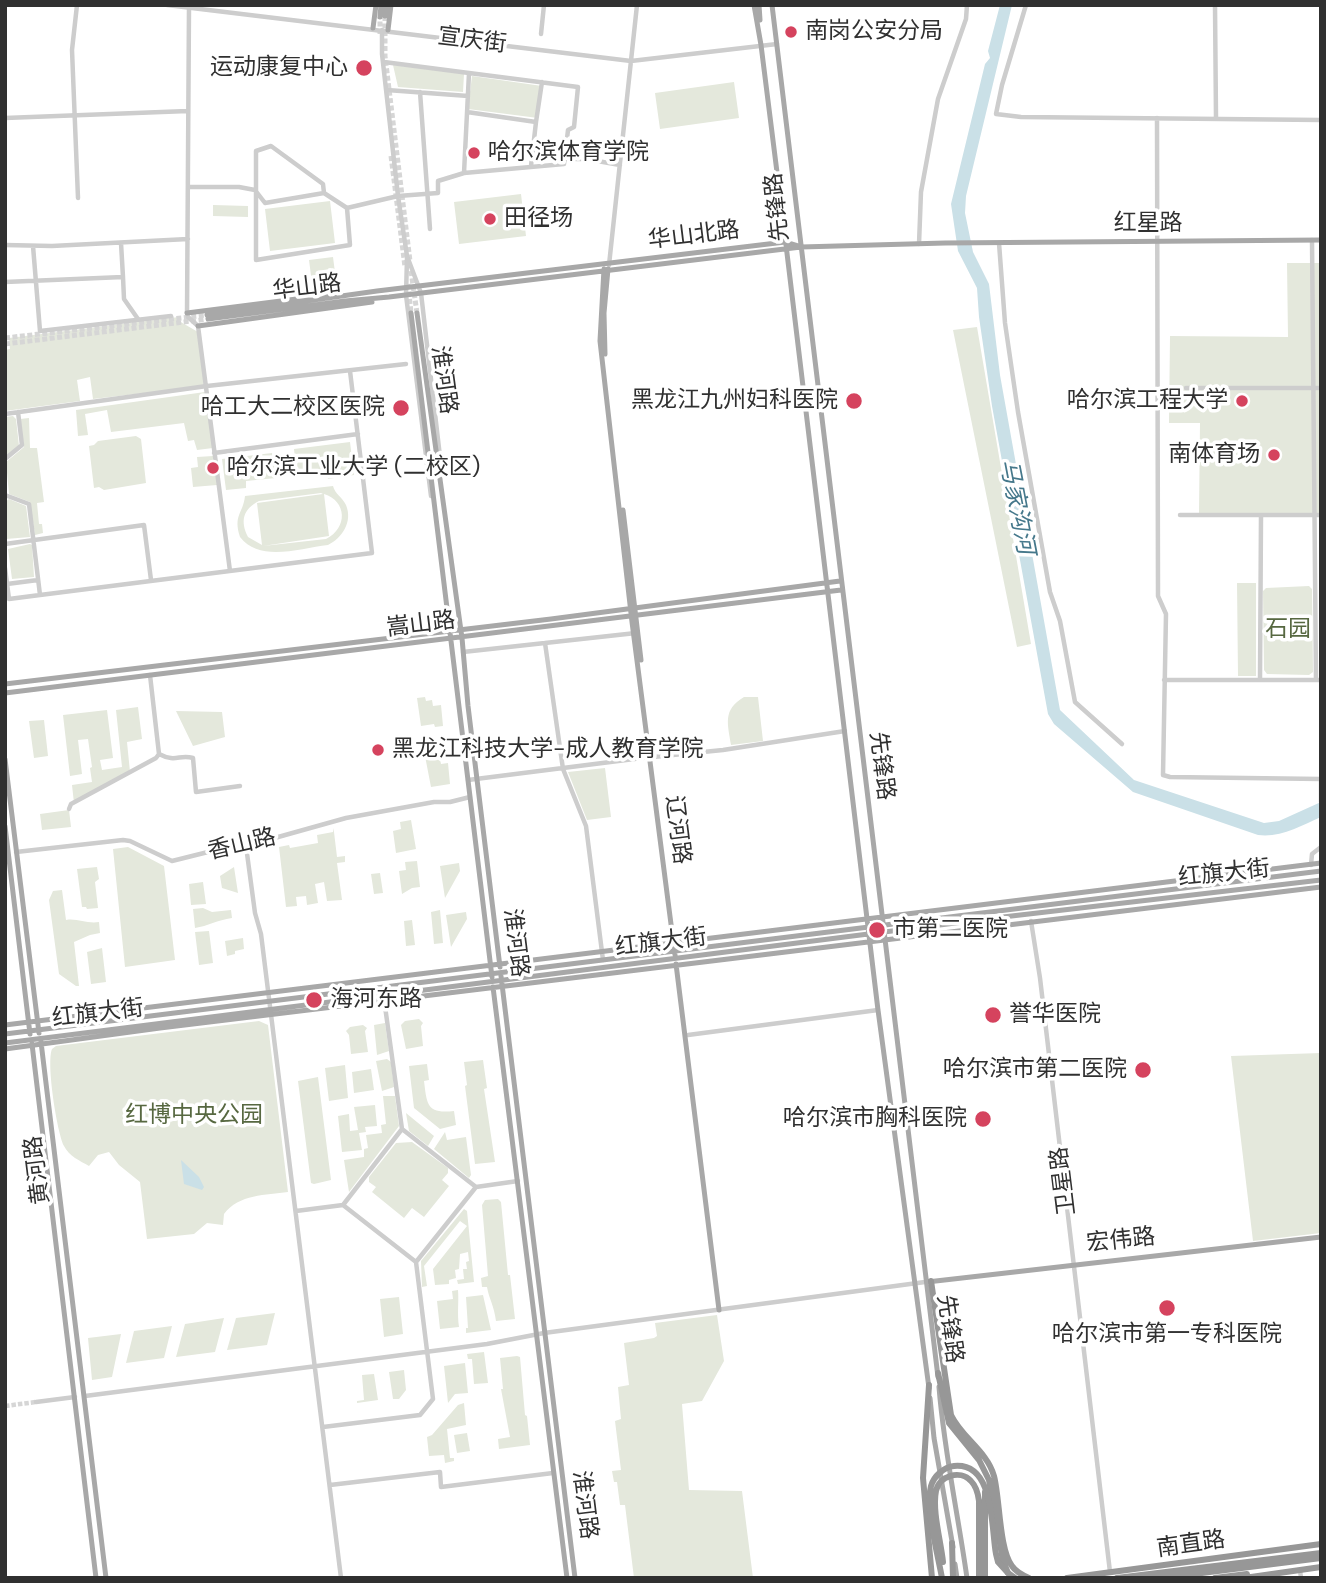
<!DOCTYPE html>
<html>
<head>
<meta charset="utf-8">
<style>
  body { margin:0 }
  #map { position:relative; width:1326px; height:1583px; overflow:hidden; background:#fff; font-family:"DM Sans",sans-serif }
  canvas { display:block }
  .frame { position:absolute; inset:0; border:7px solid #303030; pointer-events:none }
</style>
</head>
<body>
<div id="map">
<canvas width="1326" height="1583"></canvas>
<div class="frame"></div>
</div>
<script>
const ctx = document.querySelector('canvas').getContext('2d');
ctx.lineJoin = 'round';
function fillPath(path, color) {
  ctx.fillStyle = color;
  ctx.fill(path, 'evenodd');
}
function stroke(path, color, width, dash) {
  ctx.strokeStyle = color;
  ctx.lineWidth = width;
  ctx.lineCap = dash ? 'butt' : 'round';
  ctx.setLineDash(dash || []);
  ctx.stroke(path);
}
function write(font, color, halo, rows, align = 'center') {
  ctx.font = font + ' "DM Sans","Noto Sans SC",sans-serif';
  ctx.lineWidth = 7;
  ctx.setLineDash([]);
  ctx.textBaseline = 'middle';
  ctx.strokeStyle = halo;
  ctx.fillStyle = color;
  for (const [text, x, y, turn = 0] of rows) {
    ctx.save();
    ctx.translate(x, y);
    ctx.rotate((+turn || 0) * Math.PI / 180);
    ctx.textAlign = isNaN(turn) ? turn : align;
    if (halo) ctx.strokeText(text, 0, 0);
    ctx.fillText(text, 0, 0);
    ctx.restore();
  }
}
fillPath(new Path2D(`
  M393 65 464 74 463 92 398 87Z
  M472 76 542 86 538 118 468 109Z
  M734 82 739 118 660 129 655 93Z
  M521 194 526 236 459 244 454 202Z
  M330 201 335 243 270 251 265 209Z
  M213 205 248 206V217L213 216Z
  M333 257 337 288 313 291 309 260Z
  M1287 263H1321V514L1199 513 1200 423H1169L1170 336 1288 337Z
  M179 317V321L198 332 204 386 93 399 90 377 77 380 80 401 5 411V350L10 349 9 338Z
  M977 327 1031 644 1017 647 953 330Z
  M205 392 213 448 197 450 194 440 188 441 184 423 111 432 107 410 85 414 88 435 78 436 76 410Z
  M13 416 16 419 19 446 5 458V417Z
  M29 418 30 448H37L44 502 37 503 39 524H42L43 533 35 535 30 502 9 494 6 462 24 447 20 419Z
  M136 436 141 439 146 483 104 490 99 487 94 488 89 446 94 445 98 441Z
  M350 442 354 475 328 479 326 473 297 477 294 449Z
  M272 453 276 478 246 481V488L226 490 222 459Z
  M213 456 217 485 193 487 191 468 198 467 197 457Z
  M333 486C335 494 342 497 346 505 353 522 342 538 328 545 300 548 260 563 240 537 233 515 243 514 245 496ZM321 493 323 494 257 503 262 545 248 537C240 521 243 509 259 501ZM324 494C347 501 348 528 326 539L263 546 329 536Z
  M9 499 26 506 30 537 6 539 5 502Z
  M30 544 32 545 34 577 12 579 8 549Z
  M1237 583H1256V676H1238Z
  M1309 586 1312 589 1313 672 1309 675 1267 674 1264 670 1263 591 1266 588Z
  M425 697 426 701 432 700 433 706 441 705 443 726 435 727 434 724 421 726 417 698Z
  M744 697H758L763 741 731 745C728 724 722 710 744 697Z
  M138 707 142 739 127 742 130 772 74 803 72 785 92 782 90 768 92 767 88 739 78 740 82 774 70 776 63 715 107 710 113 758 100 760 102 770 122 767 116 710Z
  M176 711 222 712 225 737 193 746Z
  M44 720 48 756 34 758 29 721Z
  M432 755 433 760 440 759 441 764 448 763 450 784 431 787 425 756Z
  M605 768 611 817 587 820 568 772Z
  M69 810 71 827 42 830 40 814Z
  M411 820 416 849 396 853 393 831 401 829 400 822Z
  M333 828 334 832 337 857 345 856V862L337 863 342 900 327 901 324 882 315 884 318 903 307 905 306 896 296 897 297 906 286 907 279 847 289 845 290 848 318 843 317 835 333 832Z
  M128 847 164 866 175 960 125 967 113 849Z
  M417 861 420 887 412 888 402 894 399 871 406 870 405 862Z
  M459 863 460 871 445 898 440 866Z
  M97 867 99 879 95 882 98 908 87 909 86 907H82L77 869Z
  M234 867 238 893 222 888 220 876Z
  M380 873 383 893 374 894 371 874Z
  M203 882 206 904 191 905 189 884Z
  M62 890 66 920C77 918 87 924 99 922L100 933 90 935 74 942 79 986H76L59 974 49 900 53 891Z
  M203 908 212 912 231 910 232 918C217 920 208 926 195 928L193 909Z
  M440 910 443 943 434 944 431 912Z
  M466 912 467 919 451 947 446 915Z
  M412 920 415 945 406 946 404 921Z
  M209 931 213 963 199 965 195 932Z
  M243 938 244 949 235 951V954L227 956 225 941Z
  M102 948 106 982 91 984 87 952Z
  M419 1019 423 1023 421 1026 423 1046 406 1049 401 1025 405 1021Z
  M259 1021 268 1025 288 1192C266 1195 239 1194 224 1214L223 1225 207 1223 194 1234 147 1239 140 1182 119 1165 109 1152 98 1155 89 1166C80 1161 69 1156 64 1146 57 1132 46 1063 52 1049L56 1046Z
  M385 1023 389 1051 377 1055 374 1025Z
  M363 1025 367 1028 365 1031 368 1052 351 1054 349 1035 346 1031 350 1027Z
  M1321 1053V1233L1253 1241 1231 1056Z
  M387 1059 391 1062 394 1087 382 1091 376 1061Z
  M483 1060 487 1088 484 1089 495 1162 475 1164 465 1086 467 1085 464 1062Z
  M427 1064 429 1080 424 1081C427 1105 427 1114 454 1111L456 1125 440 1129 414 1108 409 1066Z
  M345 1065 348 1098 329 1101 325 1068Z
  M371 1069 374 1090 354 1093 352 1072Z
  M318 1077 331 1180 314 1184 311 1183 298 1081Z
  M383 1096H395L399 1126 349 1192 344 1160 364 1157V1149L368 1148 366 1135 382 1133 381 1125 386 1124Z
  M375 1105 377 1126 365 1127 366 1132 359 1133 362 1150 342 1152 338 1116 349 1114 350 1131 358 1130 354 1107Z
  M406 1113 434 1136 428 1146 409 1131Z
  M445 1132 447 1140 466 1137 471 1175 469 1178 434 1149Z
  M412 1142 448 1168V1173L442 1180 449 1186 424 1217 412 1208 404 1218 372 1192 376 1187 369 1182V1177L396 1143Z
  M498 1199 501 1202 508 1275H510L515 1319 496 1321C494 1305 489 1299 487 1287H482L481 1278 488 1276 482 1205 485 1200Z
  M464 1209 467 1211 474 1282 458 1284 457 1280 464 1279 463 1269H467L466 1262 469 1261 468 1252 460 1254 459 1269 455 1270 456 1278 449 1280V1284L435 1285 433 1269 467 1226 460 1221 424 1266 427 1286 422 1287 421 1261Z
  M458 1290C459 1302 457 1313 459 1327L440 1329 437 1301 453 1299 452 1291Z
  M483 1295 491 1330 466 1333V1328H468L466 1297Z
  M399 1297 403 1334 384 1337 380 1299Z
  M275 1313 267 1345 227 1350 236 1318Z
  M717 1315 724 1361 702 1401 682 1404 689 1490 742 1491 753 1578H634L625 1505H620L617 1482H614L612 1471 621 1470 615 1421 621 1419 618 1387 629 1385 624 1343 654 1338 657 1336 655 1323Z
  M224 1318 215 1352 176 1357 185 1324Z
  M172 1326 164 1358 126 1363 134 1331Z
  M121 1334 112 1377 92 1380 88 1338Z
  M484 1352 488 1383 474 1384 472 1359H468L467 1354Z
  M517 1356 520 1357 525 1415 527 1416 530 1445 499 1449 498 1439 510 1437 501 1389H503L500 1358Z
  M465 1363 468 1393 455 1394 448 1403 444 1366Z
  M404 1370 406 1390 399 1399H393L389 1372Z
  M374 1374 378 1400 357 1403V1401L364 1400 362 1375Z
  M464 1403 466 1425 447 1429 450 1458H454V1461L445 1463 444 1455 429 1456 427 1437 432 1435 458 1405Z
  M467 1433 470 1451 457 1453 454 1435Z`), '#e4e8dc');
fillPath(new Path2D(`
  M1000 5H1012L966 196 965 213 973 252 989 284 1000 375 1060 710 1134 780 1264 823 1279 821 1321 802V817C1301 826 1280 838 1258 835L1133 792 1054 724 1048 714 992 406 979 317 977 288 958 251 951 204 985 64 990 58 988 51Z
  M181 1160 199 1177 204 1187 202 1190 184 1184Z`), '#cae0e7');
stroke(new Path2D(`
  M5 1406 36 1402`), '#d6d6d6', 4.5, [4.5, 2]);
stroke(new Path2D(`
  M385 16V56L410 261
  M380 34V17
  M391 156 405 267
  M411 271 417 313
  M408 284 411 313
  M5 338 207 315
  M5 344 208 319`), '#d6d6d6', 5, [5, 2.5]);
stroke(new Path2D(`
  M77 5 72 50 78 198
  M167 5 631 61 777 44
  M1026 5 1002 85 996 114 1021 117 1321 120
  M1215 5 1216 118
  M189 6 187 313 188 317 198 326 230 571
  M382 30V54L398 196 407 256 421 293 442 474
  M541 34 544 5
  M387 90 468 96
  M420 92 430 229
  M467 112 536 122 531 166
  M5 118 188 111
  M1157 118 1158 596 1166 614 1163 775 1170 777 1321 779V802
  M536 122 542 82
  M564 159H586L620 165
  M464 173 564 164 568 130 574 127 578 87 469 73
  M188 187H239L255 190 265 203 324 193 347 208 398 196 438 193V181L464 173 469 73 384 62
  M324 193 323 184 271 146 256 151V260L350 245 347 208
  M1312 240 1316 680
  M999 243 1005 323 1018 412 1050 592 1060 621 1075 702 1122 744
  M919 244 921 192 938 99 966 19 967 5
  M5 245 52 246 188 239
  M33 246 40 331 171 316
  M407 258 406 295 431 496
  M609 265 637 5
  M123 277 124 299 138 319
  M5 282 123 277 121 243
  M1186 388H1321
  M5 414 207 386 406 364
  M214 453 358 434
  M5 459 22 445 18 412
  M5 495 29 504 40 595 372 553 350 371
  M1180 515H1321
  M5 544 144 525 151 580
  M5 568 9 599 40 595
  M7 584 38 580
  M545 643 563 769 586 826 603 960
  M463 652 636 633
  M150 675 159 754
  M1164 680H1321
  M1260 680 1261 515
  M159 754C176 763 179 754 193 758L196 792 240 786
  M653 757 723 750 845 731
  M468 780 650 757
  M69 809 71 804 156 758 159 754
  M246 846 255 913 261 934 341 1578
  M16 852 123 840 130 841 172 861 228 847 246 846 346 818 434 802H450L470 797
  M1311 865 1312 854 1321 847
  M1031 921 1040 978 1110 1572
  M384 999 402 1129
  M688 1035 878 1010
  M476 1187 402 1129 343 1205 416 1262 476 1187 518 1181
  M296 1211 343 1205
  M85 1396 487 1344 544 1333 925 1282
  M36 1402 75 1397
  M323 1427 420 1415 433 1399 416 1262
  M330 1485 440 1472 441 1487 553 1473
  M1300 1570 1301 1578`), '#cdcdcd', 4.5);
stroke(new Path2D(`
  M754 5 761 45 783 220 878 1010 929 1388
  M759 5 760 20
  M772 5 938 1377
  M385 16 386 5
  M380 17 381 5
  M373 28 376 5
  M388 30 391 5
  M604 269 600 341 632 622 675 955
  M187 313 328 295
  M411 313 492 977
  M417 313 462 638 468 706 500 967
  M207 315 377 291 785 242 798 246
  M208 319 345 301 389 297 801 247 945 243 1321 240
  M198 326 372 302
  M605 354 604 313 608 269
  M623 510 641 660
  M5 684 551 619 840 581
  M5 693 841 590
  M5 759 39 1033
  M5 826 30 1034
  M676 964 719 1310
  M501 976 575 1578
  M493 987 567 1578
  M5 1025 1321 863
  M5 1034 1321 871
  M41 1042 106 1578
  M5 1043 1003 917 1321 880
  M32 1044 96 1578
  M5 1049 160 1028 1321 887
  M927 1282 1321 1237
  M939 1387C944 1451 958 1514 967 1578
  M930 1398 934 1438 953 1547
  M955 1564 957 1578`), '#a8a8a8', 5);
stroke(new Path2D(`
  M931 1281 951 1415C962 1438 987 1451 994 1476 1000 1499 999 1549 1012 1566 1016 1572 1022 1575 1029 1578
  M938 1373 949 1423 979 1460 989 1480 1003 1561 1008 1573 1015 1578
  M929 1385 923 1478 932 1578
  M979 1501V1578
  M952 1543 953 1578
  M985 1578V1492
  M1067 1578 1321 1544
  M1117 1578 1321 1553
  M1162 1578 1321 1558
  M1215 1578 1247 1574
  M1244 1578 1321 1567`), '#979797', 6);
stroke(new Path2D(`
  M943 1562C941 1542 932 1511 936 1491 939 1476 960 1469 971 1481 976 1486 978 1493 979 1501
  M942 1578C938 1555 925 1507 931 1486 934 1476 944 1467 954 1466 995 1462 991 1528 996 1554L998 1562 1008 1573`), '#979797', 6);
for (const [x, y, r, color] of [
  [791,32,7,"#d5435e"],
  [364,68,9,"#d5435e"],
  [474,153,7,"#d5435e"],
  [490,219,7,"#d5435e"],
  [854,401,9,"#d5435e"],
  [1242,401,7,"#d5435e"],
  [401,408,9,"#d5435e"],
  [1274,455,7,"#d5435e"],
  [213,468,7,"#d5435e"],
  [378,750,7,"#d5435e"],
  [877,930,9,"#d5435e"],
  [314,1000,9,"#d5435e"],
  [993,1015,9,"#d5435e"],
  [1143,1070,9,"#d5435e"],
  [983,1119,9,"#d5435e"],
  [1167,1308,9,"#d5435e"]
]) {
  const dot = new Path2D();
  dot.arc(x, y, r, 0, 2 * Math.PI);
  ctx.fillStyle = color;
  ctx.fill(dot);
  stroke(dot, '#fff', 2.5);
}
write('23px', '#303030', '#fff', [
  ["南岗公安分局",805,32],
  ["运动康复中心",348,68,"right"],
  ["哈尔滨体育学院",488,153],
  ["田径场",504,219],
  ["黑龙江九州妇科医院",838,401,"right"],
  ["哈尔滨工程大学",1228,401,"right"],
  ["哈工大二校区医院",385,408,"right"],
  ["南体育场",1260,455,"right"],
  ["哈尔滨工业大学 (二校区)",227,468],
  ["黑龙江科技大学-成人教育学院",392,750],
  ["市第二医院",893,930],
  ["海河东路",330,1000],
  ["誉华医院",1009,1015],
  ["哈尔滨市第二医院",1127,1070,"right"],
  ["哈尔滨市胸科医院",967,1119,"right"],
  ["哈尔滨市第一专科医院",1167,1335,"center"]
], 'left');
write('23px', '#303030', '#fff', [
  ["宣庆街",472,41,7],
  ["先锋路",778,207,-96],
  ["红星路",1148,224],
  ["华山北路",694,236,-7],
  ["华山路",307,288,-7],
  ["淮河路",443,380,82],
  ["嵩山路",421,625,-7],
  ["先锋路",881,766,83],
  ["辽河路",677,830,83],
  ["香山路",242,845,-13],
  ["红旗大街",1224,874,-6],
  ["淮河路",515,943,83],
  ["红旗大街",661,943,-7],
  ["红旗大街",98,1014,-7],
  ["黄河路",38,1170,-97],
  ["卫星路",1064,1181,-97],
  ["宏伟路",1121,1241,-6],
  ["先锋路",949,1329,82],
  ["淮河路",584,1505,83],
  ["南直路",1191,1545,-8]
]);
write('23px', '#576841', '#fff', [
  ["石园",1288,630],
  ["红博中央公园",194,1116]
]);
write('italic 24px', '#45788b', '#fff', [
  ["马家沟河",1016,507,79]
]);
</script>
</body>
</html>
